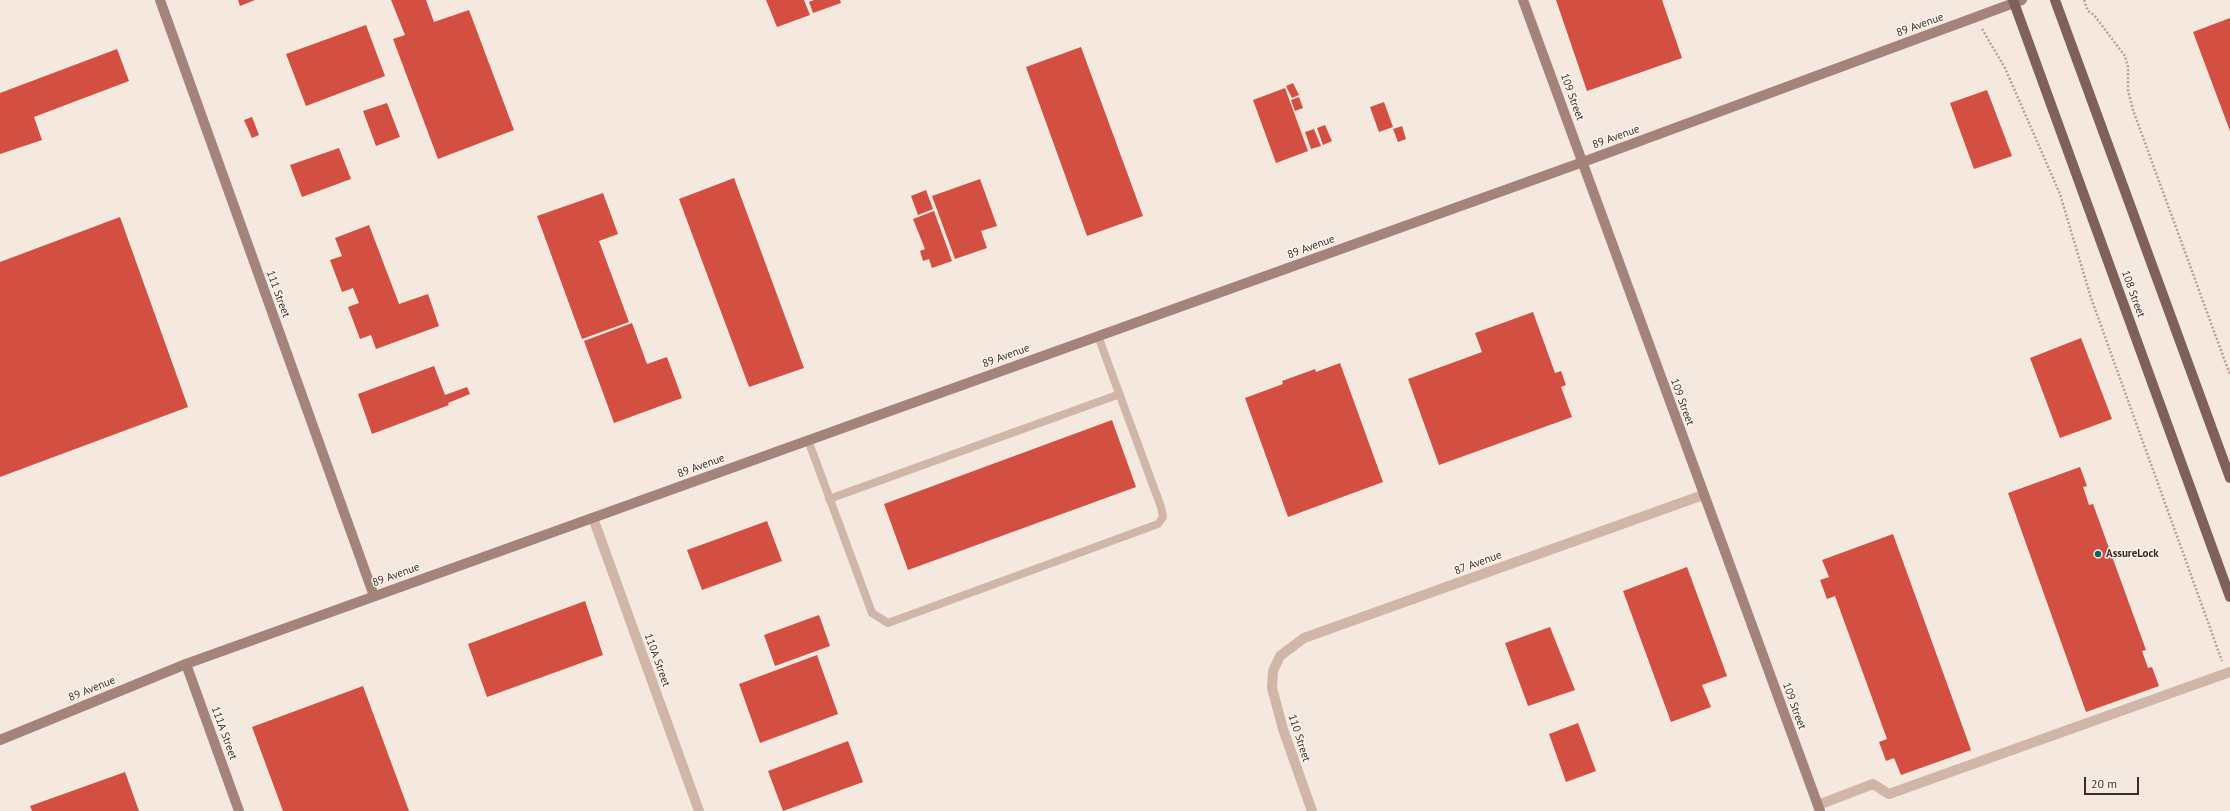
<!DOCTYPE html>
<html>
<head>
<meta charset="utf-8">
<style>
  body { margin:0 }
  #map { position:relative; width:2230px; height:811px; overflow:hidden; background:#f5e8df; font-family:"PT Sans",sans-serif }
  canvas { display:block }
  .scale { position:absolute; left:2084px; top:777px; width:55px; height:18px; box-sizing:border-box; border:2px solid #3c2d2a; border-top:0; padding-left:5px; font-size:12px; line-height:14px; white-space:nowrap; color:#3c2d2a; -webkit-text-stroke:3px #fcf3ed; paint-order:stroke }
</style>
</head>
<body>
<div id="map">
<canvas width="2230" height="811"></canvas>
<div class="scale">20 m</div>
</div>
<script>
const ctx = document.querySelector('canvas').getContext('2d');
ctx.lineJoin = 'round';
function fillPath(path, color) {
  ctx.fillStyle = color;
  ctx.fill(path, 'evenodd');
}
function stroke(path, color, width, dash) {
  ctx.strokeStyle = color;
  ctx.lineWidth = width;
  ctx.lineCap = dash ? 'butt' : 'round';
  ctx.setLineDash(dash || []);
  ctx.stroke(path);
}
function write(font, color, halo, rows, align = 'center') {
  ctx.font = font + ' "PT Sans",sans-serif';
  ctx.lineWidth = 3;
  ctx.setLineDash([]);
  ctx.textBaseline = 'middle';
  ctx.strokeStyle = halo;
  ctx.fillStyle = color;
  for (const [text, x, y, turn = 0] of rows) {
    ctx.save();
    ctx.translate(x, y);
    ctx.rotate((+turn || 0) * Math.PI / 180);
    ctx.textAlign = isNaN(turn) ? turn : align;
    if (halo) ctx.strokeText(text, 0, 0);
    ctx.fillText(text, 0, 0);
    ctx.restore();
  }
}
fillPath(new Path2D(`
  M238 0H255L240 6Z
  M391 0H426L434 22 469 10 514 130 438 159 393 39 405 35Z
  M766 0H804L810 15 777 27Z
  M814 0H840L841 3 813 13 809 2Z
  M1556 0H1662L1682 58 1587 91Z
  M2230 18V131L2193 32Z
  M366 25 385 76 306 106 286 54Z
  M1081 47 1143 216 1087 236 1026 67Z
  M117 49 129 81 34 117 42 140 0 154V93Z
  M1293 83 1299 95 1292 98 1286 86Z
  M1285 88 1308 151 1276 163 1253 100Z
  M1987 90 2012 156 1974 169 1950 103Z
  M1299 97 1303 108 1295 111 1291 100Z
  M1384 102 1393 127 1379 132 1370 107Z
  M387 103 400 137 376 146 363 111Z
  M252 117 259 135 252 138 244 120Z
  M1325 125 1332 141 1323 145 1317 128Z
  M1402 126 1406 139 1398 142 1393 129Z
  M1314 129 1321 146 1311 149 1305 132Z
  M339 148 351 179 302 197 290 165Z
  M734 178 804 368 749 387 679 199Z
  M980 179 997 226 981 231 987 248 955 259 932 196Z
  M926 190 933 209 918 215 911 196Z
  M603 193 618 234 599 241 629 322 582 339 537 216Z
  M934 211 952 261 932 268 929 259 923 261 920 251 925 249 913 219Z
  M120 217 188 407 0 477V262Z
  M369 225 399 304 428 294 439 326 376 349 371 335 360 339 348 307 359 303 353 288 342 292 330 260 342 256 335 238Z
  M1533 312 1555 373 1561 371 1566 385 1561 387 1572 417 1439 465 1408 379 1482 352 1475 333Z
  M632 323 647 364 667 357 682 398 614 423 584 341Z
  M2081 338 2112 419 2060 438 2030 358Z
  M1340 363 1383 482 1288 517 1245 398 1283 384 1282 381 1315 369 1316 372Z
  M434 366 445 395 467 387 470 394 448 403 449 405 372 434 358 394Z
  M1112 420 1136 487 908 570 884 504Z
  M2080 467 2087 486 2083 487 2089 505 2093 504 2146 650 2142 651 2148 668 2152 667 2159 686 2086 712 2008 493Z
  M767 521 782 561 702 590 687 550Z
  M1893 534 1971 750 1901 775 1894 758 1886 761 1879 742 1887 739 1835 596 1827 599 1820 580 1829 577 1822 560Z
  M1687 567 1727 676 1702 685 1711 707 1671 722 1623 591Z
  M585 601 603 655 487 697 468 644Z
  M819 615 830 646 775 666 764 635Z
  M1550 627 1575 690 1528 706 1505 643Z
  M817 655 838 714 760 743 739 684Z
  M363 686 409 811H283L252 727Z
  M1578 723 1596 771 1566 782 1549 734Z
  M848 741 863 782 783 811 768 771Z
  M125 772 139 811H32L30 806Z`), '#d24f41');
stroke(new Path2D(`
  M2084 0 2088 11 2094 15 2125 56 2128 67V90L2133 110 2230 375
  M1982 29 2005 68 2060 194 2091 298 2222 661`), '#bc9f93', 2.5, [2, 2]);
stroke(new Path2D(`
  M808 440 872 613 888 623 1158 524 1163 517 1161 507 1098 336
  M829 499 1120 394`), '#d0b5a9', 8);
stroke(new Path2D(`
  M593 518 699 811
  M1818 805 1873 784 1889 794 2230 672
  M1312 811 1283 729 1272 688 1273 671 1280 656 1304 638 1703 495`), '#d0b5a9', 10);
stroke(new Path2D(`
  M160 0 374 596
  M1523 0 1820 811
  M186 664 239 811
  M0 740 186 664 1583 162 2022 0`), '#a4837a', 10);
stroke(new Path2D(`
  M2013 0 2230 597
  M2055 0 2230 478`), '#7f6159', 10);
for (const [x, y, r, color] of [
  [2098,554,4,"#1a635d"]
]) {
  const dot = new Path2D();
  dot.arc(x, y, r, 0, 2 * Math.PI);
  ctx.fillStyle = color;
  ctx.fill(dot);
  stroke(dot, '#fcf3ed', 1.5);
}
write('11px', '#3c2d2a', '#fcf3ed', [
  ["89 Avenue",1920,25,-20],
  ["109 Street",1572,97,70],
  ["89 Avenue",1616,137,-20],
  ["89 Avenue",1311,247,-20],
  ["111 Street",278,294,70],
  ["108 Street",2133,294,70],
  ["89 Avenue",1006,356,-20],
  ["109 Street",1682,402,70],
  ["89 Avenue",701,466,-20],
  ["87 Avenue",1478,563,-20],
  ["89 Avenue",396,575,-20],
  ["110A Street",657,660,70],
  ["89 Avenue",92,689,-22],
  ["109 Street",1794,706,70],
  ["111A Street",224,733,70],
  ["110 Street",1299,738,72]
]);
write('bold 11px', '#3c2d2a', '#fcf3ed', [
  ["AssureLock",2106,554]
], 'left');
</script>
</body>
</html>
